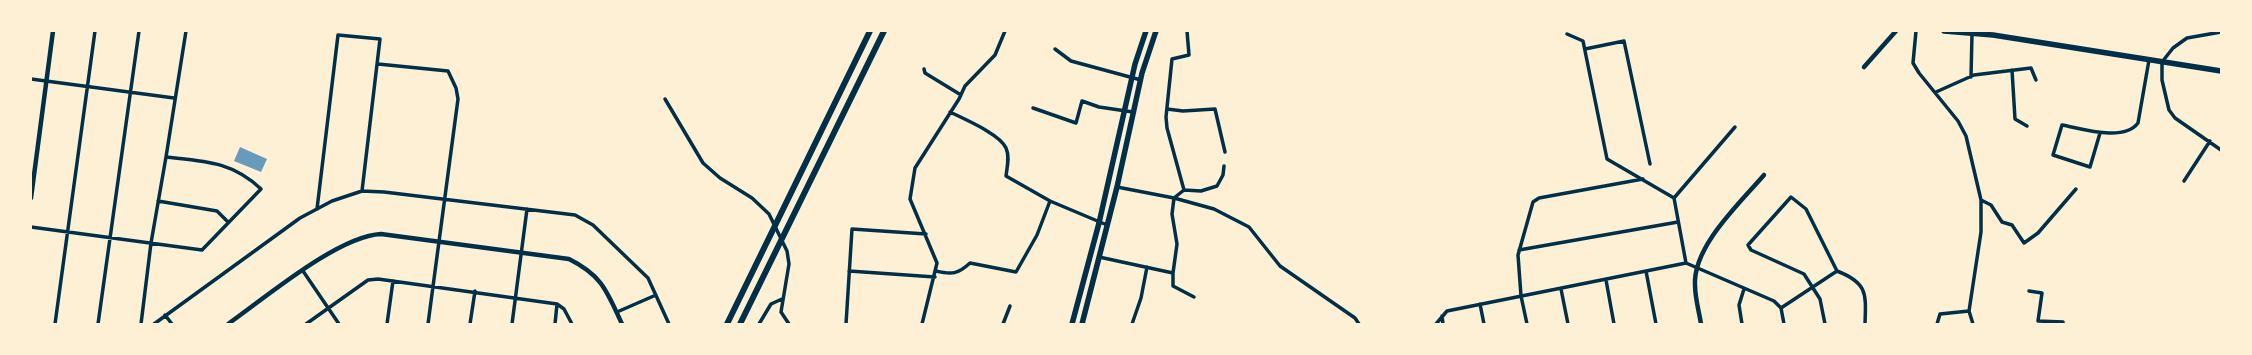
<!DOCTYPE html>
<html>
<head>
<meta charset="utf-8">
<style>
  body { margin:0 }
  #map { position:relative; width:2252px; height:355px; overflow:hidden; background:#fdf0d5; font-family:"Asap Condensed",sans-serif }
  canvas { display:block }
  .frame { position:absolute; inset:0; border:32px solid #fdf0d5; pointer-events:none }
</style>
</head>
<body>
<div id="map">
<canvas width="2252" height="355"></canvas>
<div class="frame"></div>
</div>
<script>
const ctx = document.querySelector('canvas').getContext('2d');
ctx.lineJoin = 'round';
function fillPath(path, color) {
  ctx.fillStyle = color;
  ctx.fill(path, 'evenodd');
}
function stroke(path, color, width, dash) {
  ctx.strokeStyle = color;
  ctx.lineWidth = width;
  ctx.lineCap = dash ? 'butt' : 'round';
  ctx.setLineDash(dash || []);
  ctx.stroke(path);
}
fillPath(new Path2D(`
  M240 147 267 159 261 172 234 161Z`), '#669bbc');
stroke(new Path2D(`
  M1916 31 1913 63 1919 73 1958 121 1966 136 1981 200V232L1969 311 1973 324
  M2221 32 2187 38 2173 48 2162 62V80L2169 110 2175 118 2221 150
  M1567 34 1583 41 1607 159 1674 198 1686 263
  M1055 49 1071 61 1141 80
  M1585 49 1624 41 1650 164
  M378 64 448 71 456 88 458 99 428 324
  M924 69 925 73 961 95
  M2012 70 2015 119 2027 126
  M1971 77 1972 34
  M31 79 174 98
  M1936 92 1974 75 2031 68 2036 80
  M665 99 703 163 720 178 752 198 769 214 787 251 789 264 781 312 789 324
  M1033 108 1076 123 1082 101 1099 107 1133 112
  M1167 109 1183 111 1215 109 1225 152
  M950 112C964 119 1000 134 1006 148 1010 157 1007 167 1006 176L1050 201 1107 225
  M2100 133 2090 167 2053 155 2062 125C2083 129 2124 142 2138 123L2149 60
  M2184 181 2210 141
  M1117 187 1174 198 1214 209 1249 227 1280 266 1355 318 1359 324
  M1184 190 1167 128 1166 117 1172 59 1189 55 1187 31
  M1674 198 1735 127
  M1981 200 1991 205 2002 222 2012 225 2024 243 2038 233 2076 189
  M158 201 217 211 228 222
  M317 209 338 35 380 39 362 191
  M31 227 202 250 261 189C232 161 203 161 166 157L186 31
  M1519 250 1678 222
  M1099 257 1173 273V286L1194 297
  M303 271 339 324
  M849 271 935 277
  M936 271C952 275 958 274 970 263L1016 272 1037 235 1050 201
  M1646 271 1656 324
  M1173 273 1177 244 1172 214 1174 198 1184 190 1201 191 1217 186 1223 175 1224 166
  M1606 280 1614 324
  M1561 289 1568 324
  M2029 291 2042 293 2038 321 2063 322V324
  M1480 304 1484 324
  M1781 308 1837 271
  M617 312 656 295
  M165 315 172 324
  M1442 316 1443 324
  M55 324 95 31
  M98 324 139 31
  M141 324 151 243 166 157
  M154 324 300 218 332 201 362 191 384 192 575 215 593 225 648 278 669 324
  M306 324 368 280 378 279 557 304 564 309 572 324
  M387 324 393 281
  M470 324 475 291
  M512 324 527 209
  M555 324 557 304
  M759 324 771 304 782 299
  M846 324 852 229 926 234
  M922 324 937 263 910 199 915 168 959 99 965 86 995 55 1005 31
  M1003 324 1010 306
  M1132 324 1141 298 1147 267
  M1436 324 1447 311 1686 263 1774 301 1781 308 1784 324
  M1527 324 1521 296 1518 255 1533 202 1539 198 1643 179
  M1742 324 1739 305 1744 289
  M1825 324 1820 299 1804 274 1751 250 1748 245 1791 197 1806 209 1837 271C1868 283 1866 294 1865 324
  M1937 324 1940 314 1969 311`), '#003049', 3.5);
stroke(new Path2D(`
  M1864 67 1896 31
  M31 198 53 31
  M228 324C265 298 338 236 381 234L569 259C603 276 607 292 622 324
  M1701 324C1699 311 1695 298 1695 285 1693 246 1740 203 1764 175`), '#003049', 4.5);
stroke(new Path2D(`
  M1944 31 1993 35 2221 71
  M1072 324 1099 223 1135 64 1146 31
  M1082 324 1117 187 1142 73 1156 31`), '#003049', 5.5);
stroke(new Path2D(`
  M727 324 870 31
  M740 324 884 31`), '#003049', 6);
</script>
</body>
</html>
